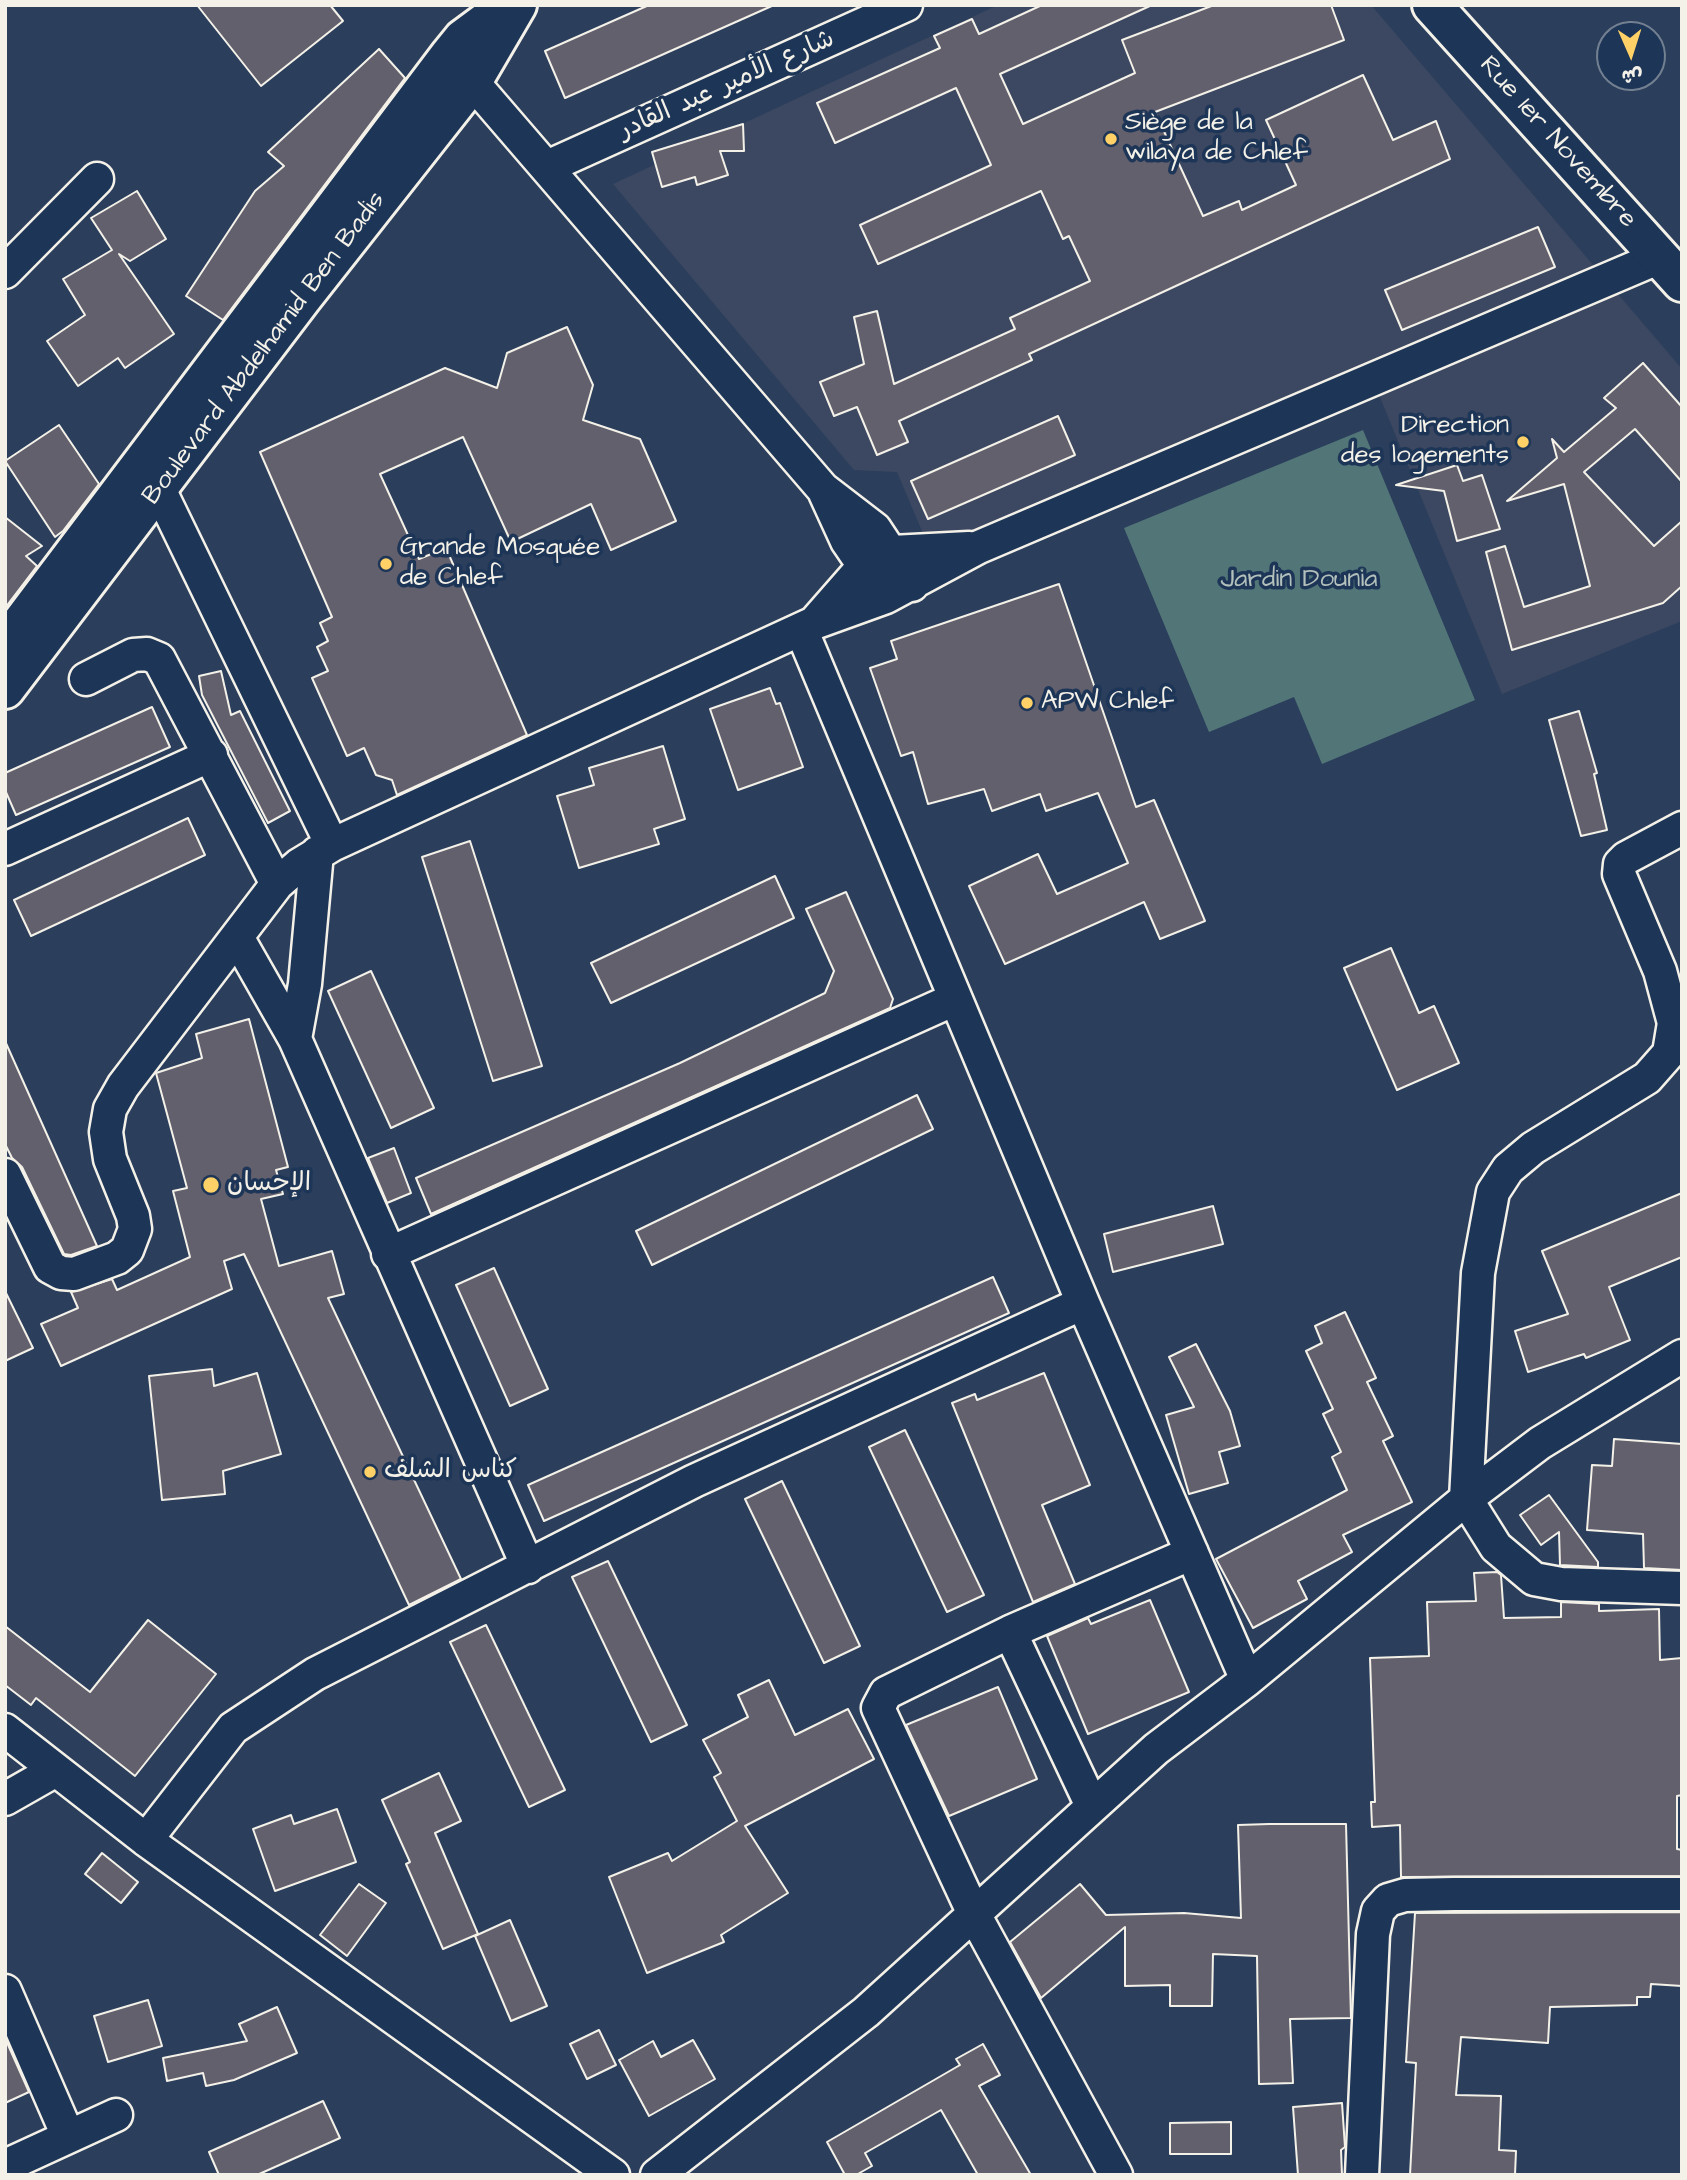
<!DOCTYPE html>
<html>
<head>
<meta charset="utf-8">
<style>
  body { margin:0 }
  #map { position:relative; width:1687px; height:2180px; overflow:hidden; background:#2b3e5c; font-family:"Architects Daughter","Playpen Sans Arabic",sans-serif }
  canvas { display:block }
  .frame { position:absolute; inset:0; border:7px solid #f4f1e8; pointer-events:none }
  .north { position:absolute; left:1596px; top:21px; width:70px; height:70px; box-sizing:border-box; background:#1d3557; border:2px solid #738091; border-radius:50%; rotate:177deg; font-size:19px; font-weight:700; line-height:28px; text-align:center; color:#f4f1e8 }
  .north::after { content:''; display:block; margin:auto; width:24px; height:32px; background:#ffd166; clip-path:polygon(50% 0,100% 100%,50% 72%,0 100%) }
</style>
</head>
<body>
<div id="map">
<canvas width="1687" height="2180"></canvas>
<div class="frame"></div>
<div class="north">ش</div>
</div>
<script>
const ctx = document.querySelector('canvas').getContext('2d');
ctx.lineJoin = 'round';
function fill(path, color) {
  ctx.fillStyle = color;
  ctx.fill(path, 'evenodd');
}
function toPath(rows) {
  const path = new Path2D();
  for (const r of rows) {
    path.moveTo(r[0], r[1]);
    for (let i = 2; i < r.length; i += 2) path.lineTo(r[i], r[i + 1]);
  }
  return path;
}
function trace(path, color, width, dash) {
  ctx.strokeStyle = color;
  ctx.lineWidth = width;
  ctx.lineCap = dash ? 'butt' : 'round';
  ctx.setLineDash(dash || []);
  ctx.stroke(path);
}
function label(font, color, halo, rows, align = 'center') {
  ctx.font = font + ' "Architects Daughter","Playpen Sans Arabic",sans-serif';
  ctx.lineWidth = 7;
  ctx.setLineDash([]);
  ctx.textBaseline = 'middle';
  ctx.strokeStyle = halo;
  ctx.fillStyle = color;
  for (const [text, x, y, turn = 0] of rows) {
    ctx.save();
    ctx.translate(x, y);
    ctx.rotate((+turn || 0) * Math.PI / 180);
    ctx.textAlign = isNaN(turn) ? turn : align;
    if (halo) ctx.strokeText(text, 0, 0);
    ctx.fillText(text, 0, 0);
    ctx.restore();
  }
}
const built = toPath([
  [998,5,1371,5,1682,369,1682,621,1502,694,1368,368,930,550,897,472,854,470,613,184]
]);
const green = toPath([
  [1363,430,1475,700,1322,764,1294,697,1209,732,1124,528]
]);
const building = toPath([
  [197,5,330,5,343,21,261,86,197,5],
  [649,5,774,5,565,98,545,51,649,5],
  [1042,5,1152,5,1000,74,1023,124,1135,73,1122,40,1214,5,1331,5,1344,40,1155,112,1203,216,1239,201,1242,210,1296,185,1266,120,1363,75,1393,140,1436,121,1450,159,1029,354,1032,360,899,421,908,442,877,455,857,407,834,416,820,382,864,364,854,317,877,311,894,384,1015,329,1010,318,1090,281,1069,236,1063,239,1041,191,878,264,860,225,991,165,956,88,835,143,817,103,940,48,934,36,972,19,979,34,1042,5],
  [379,49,405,78,223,320,186,296,255,191,284,166,268,152,379,49],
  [743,124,744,151,720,151,728,175,697,185,695,177,662,187,652,152,743,124],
  [137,191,166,239,130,261,119,254,174,334,125,368,118,358,78,386,47,341,85,315,63,279,112,250,91,218,137,191],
  [1538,227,1555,267,1402,330,1385,290,1538,227],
  [567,327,593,385,583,420,640,439,676,521,611,550,591,504,511,542,463,437,380,474,419,559,446,548,527,735,397,795,392,780,376,775,364,748,347,756,312,678,328,671,317,647,328,641,320,623,332,617,260,452,445,368,497,388,507,353,567,327],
  [1643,363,1682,407,1682,482,1635,429,1584,472,1654,546,1682,521,1682,586,1663,603,1512,650,1486,552,1505,546,1524,607,1590,586,1564,484,1507,501,1557,458,1552,439,1564,452,1616,408,1604,398,1643,363],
  [1058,416,1075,455,928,519,911,481,1058,416],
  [59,425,99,484,63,531,55,537,5,461,59,425],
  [1457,465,1463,481,1482,475,1500,529,1457,541,1444,491,1396,485,1457,465],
  [5,517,42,546,26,556,37,566,5,608,5,517],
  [1059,584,1136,807,1154,800,1205,921,1160,939,1144,902,1005,964,969,886,1038,854,1057,894,1128,863,1098,793,1046,811,1040,794,992,811,984,789,928,804,913,752,901,756,870,668,897,659,891,641,1059,584],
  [221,671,231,715,240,711,290,811,268,823,202,695,199,676,221,671],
  [770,688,776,704,780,703,803,767,738,790,710,709,770,688],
  [152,707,170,747,16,815,5,790,5,773,152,707],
  [1579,711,1597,773,1594,774,1607,830,1581,836,1549,720,1579,711],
  [663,746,685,819,654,829,659,844,579,868,557,796,594,785,589,768,663,746],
  [188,818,205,855,31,936,14,900,188,818],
  [470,841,542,1066,493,1081,422,857,470,841],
  [775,876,794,918,611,1003,591,963,775,876],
  [846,892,893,999,890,1008,431,1214,416,1178,680,1063,825,993,834,971,806,909,846,892],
  [1391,948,1419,1013,1434,1006,1459,1063,1397,1090,1344,968,1391,948],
  [371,971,434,1108,391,1128,328,991,371,971],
  [249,1019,288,1167,276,1170,283,1194,261,1199,279,1266,332,1251,344,1294,328,1298,461,1579,409,1605,244,1254,224,1261,232,1289,61,1366,41,1324,78,1308,71,1292,112,1279,117,1290,190,1257,173,1191,187,1188,156,1073,202,1058,196,1034,249,1019],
  [5,1041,97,1246,71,1255,64,1254,22,1167,12,1158,5,1144,5,1041],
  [917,1095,933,1129,652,1265,636,1231,917,1095],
  [394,1148,411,1193,387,1203,368,1158,394,1148],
  [1682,1193,1682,1257,1609,1287,1630,1340,1586,1358,1584,1354,1528,1372,1515,1331,1568,1314,1542,1251,1682,1193],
  [1213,1206,1223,1244,1113,1272,1104,1234,1213,1206],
  [494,1268,548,1389,510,1406,456,1285,494,1268],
  [993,1277,1009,1313,544,1521,528,1485,993,1277],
  [5,1291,33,1348,5,1361,5,1291],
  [1345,1312,1376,1378,1367,1382,1393,1436,1383,1441,1412,1502,1343,1535,1352,1552,1298,1581,1307,1599,1253,1628,1216,1559,1347,1490,1332,1457,1341,1452,1323,1414,1333,1409,1306,1351,1322,1343,1315,1326,1345,1312],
  [1196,1344,1230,1411,1240,1446,1219,1452,1228,1483,1189,1494,1166,1415,1194,1407,1169,1357,1196,1344],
  [212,1369,214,1386,257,1373,281,1454,223,1471,225,1494,162,1500,149,1376,212,1369],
  [1044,1373,1090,1485,1042,1505,1075,1584,1033,1602,952,1403,975,1394,977,1400,1044,1373],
  [905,1430,984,1595,947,1612,869,1447,905,1430],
  [1614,1439,1682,1444,1682,1570,1644,1568,1643,1534,1587,1530,1592,1465,1612,1466,1614,1439],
  [782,1481,860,1646,824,1663,745,1499,782,1481],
  [1549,1495,1598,1562,1598,1567,1560,1565,1559,1532,1541,1545,1520,1515,1549,1495],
  [608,1561,687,1725,651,1742,572,1577,608,1561],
  [1497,1572,1501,1575,1504,1618,1561,1617,1561,1602,1599,1604,1599,1611,1659,1609,1660,1660,1682,1658,1682,1795,1677,1796,1677,1849,1682,1850,1682,1876,1401,1877,1400,1825,1372,1827,1371,1802,1375,1802,1370,1658,1429,1656,1427,1602,1476,1601,1474,1573,1497,1572],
  [1150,1600,1189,1692,1088,1734,1047,1636,1088,1618,1091,1624,1150,1600],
  [148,1620,216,1674,135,1776,36,1698,31,1705,5,1685,5,1626,90,1692,148,1620],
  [486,1625,565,1790,529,1807,450,1642,486,1625],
  [769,1680,795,1735,848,1709,874,1759,745,1826,788,1893,721,1935,724,1942,647,1973,609,1877,668,1853,672,1861,737,1821,714,1777,721,1773,703,1740,748,1717,738,1695,769,1680],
  [998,1687,1037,1779,949,1816,906,1725,998,1687],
  [439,1773,461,1821,435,1833,478,1934,443,1949,406,1864,410,1862,382,1800,439,1773],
  [337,1809,356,1862,275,1891,253,1829,291,1815,294,1824,337,1809],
  [1269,1824,1346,1824,1351,2018,1290,2019,1293,2083,1259,2084,1257,1956,1213,1954,1212,2006,1170,2006,1170,1985,1125,1986,1125,1927,1041,1998,1010,1942,1080,1884,1106,1915,1184,1913,1241,1918,1238,1825,1269,1824],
  [102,1853,138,1882,121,1903,85,1874,102,1853],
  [359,1884,386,1903,347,1956,320,1935,359,1884],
  [1682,1912,1682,1986,1651,1984,1650,1997,1637,1997,1637,2005,1550,2007,1548,2043,1461,2037,1456,2095,1501,2096,1499,2150,1516,2151,1515,2175,1410,2175,1416,2063,1406,2062,1415,1913,1682,1912],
  [510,1920,547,2006,511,2021,475,1936,510,1920],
  [148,2000,162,2046,108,2062,94,2016,148,2000],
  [277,2007,297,2053,234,2080,206,2086,203,2073,167,2081,163,2058,247,2041,239,2024,277,2007],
  [599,2030,616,2065,587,2079,570,2044,599,2030],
  [5,2038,29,2092,5,2103,5,2038],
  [693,2040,715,2079,649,2116,619,2060,653,2041,661,2057,693,2040],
  [983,2044,1000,2075,979,2086,1031,2175,978,2175,941,2110,865,2153,872,2166,856,2175,845,2175,827,2142,960,2065,956,2059,983,2044],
  [323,2101,340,2138,257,2175,219,2175,209,2152,323,2101],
  [1342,2103,1345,2147,1341,2150,1342,2175,1298,2175,1293,2107,1342,2103],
  [1231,2122,1231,2154,1170,2154,1170,2123,1231,2122]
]);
const minor = toPath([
  [457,64,823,489,875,529,912,585],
  [547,167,906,5],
  [5,272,97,179],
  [159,489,332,845],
  [825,493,847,541,875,582],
  [815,622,864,566,892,552,969,548],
  [801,629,1083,1303,1247,1680],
  [86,679,133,655,147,654,159,659,277,884],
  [1682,828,1626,858,1620,864,1619,874,1660,971,1674,1023,1669,1053,1647,1078,1533,1148,1508,1169,1493,1192,1478,1273,1466,1499,1496,1547,1534,1579,1561,1584,1682,1588],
  [5,849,211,755],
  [237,937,295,1039,528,1567],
  [295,1039,305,984,317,853],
  [5,1175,50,1267,61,1273,74,1274,117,1258,127,1250,135,1229,133,1216,110,1159,106,1132,110,1109,123,1086,277,884,299,865,332,845,814,623,886,597,979,547,1660,257],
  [388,1254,955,999],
  [1010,1632,1092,1806],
  [5,1730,146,1840,613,2175],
  [5,1799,56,1770],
  [146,1840,233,1728,315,1674,694,1481,1083,1303],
  [5,1991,68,2136],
  [5,2166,116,2115],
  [657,2175,866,2012,1156,1749,1247,1680,1466,1499,1540,1443,1682,1356],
  [1116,2175,974,1914,878,1708,886,1693,1010,1632,1192,1553],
  [1362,2175,1373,1934,1378,1911,1388,1900,1405,1895,1454,1894,1682,1894]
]);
const tertiary = toPath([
  [1432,5,1682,282]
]);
const secondary = toPath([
  [5,645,450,55,463,39,509,5],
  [5,689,302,298,472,82,517,5]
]);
const markers = [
  [1111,139,7,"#ffd166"],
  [1523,442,7,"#ffd166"],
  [386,564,7,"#ffd166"],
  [1027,703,7,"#ffd166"],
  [211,1185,9,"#ffd166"],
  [370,1472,7,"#ffd166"]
];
const streetNames = [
  ["شارع الأمير عبد القادر",727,86,-24],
  ["Rue 1er Novembre",1557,143,48],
  ["Boulevard Abdelhamid Ben Badis",265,349,-53]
];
const poiNames = [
  ["Siège de la",1125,124],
  ["wilaya de Chlef",1125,154],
  ["Direction",1509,427,"right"],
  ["des logements",1509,457,"right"],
  ["Grande Mosquée",400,549],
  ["de Chlef",400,579],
  ["APW Chlef",1041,703],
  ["الإحسان",227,1185],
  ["كناس الشلف",384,1472]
];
const parkNames = [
  ["Jardin Dounia",1299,581]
];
fill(built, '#3c4861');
fill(green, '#527678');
fill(building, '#63606e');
trace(building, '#f4f1e8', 2);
trace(minor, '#f4f1e8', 37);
trace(tertiary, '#f4f1e8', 44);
trace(secondary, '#f4f1e8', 44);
trace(minor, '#1d3557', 32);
trace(tertiary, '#1d3557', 38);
trace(secondary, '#1d3557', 38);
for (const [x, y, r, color] of markers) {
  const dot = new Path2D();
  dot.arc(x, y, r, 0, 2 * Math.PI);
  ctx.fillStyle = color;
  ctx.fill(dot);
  trace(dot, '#1d3557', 2.5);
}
label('26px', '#f4f1e8', '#1d3557', streetNames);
label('26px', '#f4f1e8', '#1d3557', poiNames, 'left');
label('26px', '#b3c0bb', '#1d3557', parkNames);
</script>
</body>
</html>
